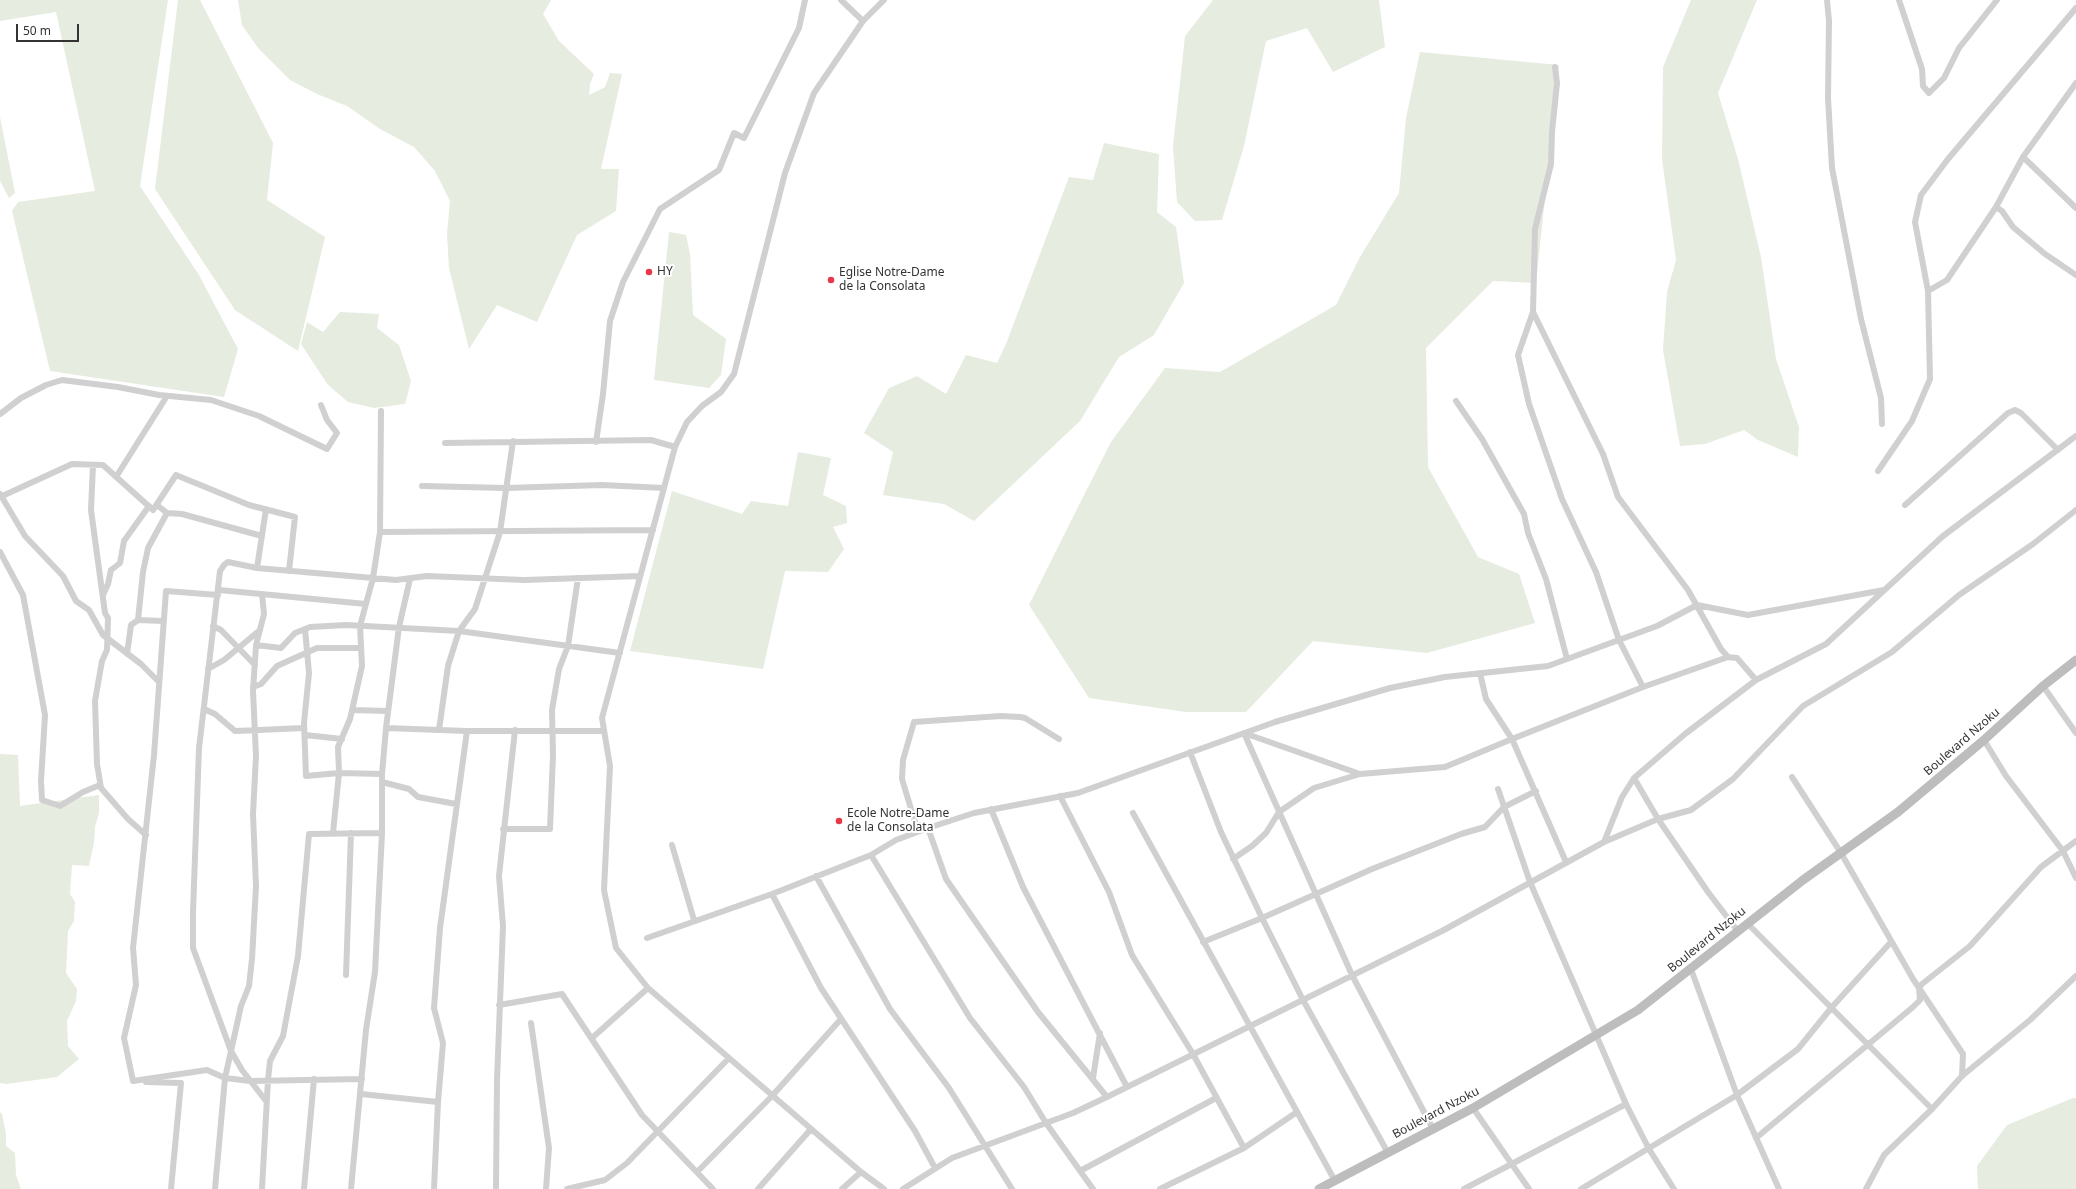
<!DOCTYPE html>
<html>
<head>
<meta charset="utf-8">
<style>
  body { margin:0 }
  #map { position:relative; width:2076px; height:1189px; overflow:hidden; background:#fff; font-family:"Noto Sans",sans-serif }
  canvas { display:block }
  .scale { position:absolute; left:16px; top:24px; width:63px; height:18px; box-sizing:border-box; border:2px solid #333; border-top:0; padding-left:5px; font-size:12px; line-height:14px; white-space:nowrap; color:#333; -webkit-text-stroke:3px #fff; paint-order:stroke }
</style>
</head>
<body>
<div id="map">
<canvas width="2076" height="1189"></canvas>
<div class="scale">50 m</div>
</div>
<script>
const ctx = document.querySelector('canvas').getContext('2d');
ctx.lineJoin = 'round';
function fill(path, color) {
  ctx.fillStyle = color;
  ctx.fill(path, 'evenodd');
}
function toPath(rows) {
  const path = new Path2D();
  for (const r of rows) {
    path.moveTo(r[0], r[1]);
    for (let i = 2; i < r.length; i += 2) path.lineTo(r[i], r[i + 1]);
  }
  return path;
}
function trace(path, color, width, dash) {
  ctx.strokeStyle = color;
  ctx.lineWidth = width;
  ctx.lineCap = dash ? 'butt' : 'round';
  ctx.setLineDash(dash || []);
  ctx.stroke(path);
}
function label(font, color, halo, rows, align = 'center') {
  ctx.font = font + ' "Noto Sans",sans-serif';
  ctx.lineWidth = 4;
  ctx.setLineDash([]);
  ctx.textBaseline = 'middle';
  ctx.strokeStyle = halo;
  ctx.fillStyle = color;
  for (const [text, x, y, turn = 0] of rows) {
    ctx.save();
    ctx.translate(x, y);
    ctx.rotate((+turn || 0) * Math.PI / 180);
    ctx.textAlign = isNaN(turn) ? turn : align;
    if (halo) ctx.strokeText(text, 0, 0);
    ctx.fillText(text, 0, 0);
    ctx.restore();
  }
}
const green = toPath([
  [0,0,168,0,140,186,199,275,238,349,224,397,50,371,12,211,18,202,95,191,56,12,0,21],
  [178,0,200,0,273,143,267,200,325,237,298,351,235,310,155,189],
  [238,0,551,0,543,14,559,41,594,74,590,84,589,95,605,87,610,73,622,74,601,169,619,169,616,211,577,235,537,322,497,305,469,349,449,268,447,234,450,201,435,171,414,147,380,129,347,106,317,94,290,80,258,48,242,25],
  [1213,0,1379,0,1385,47,1333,72,1307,28,1266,41,1244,146,1222,220,1195,221,1177,202,1173,146,1185,36],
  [1691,0,1757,0,1718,93,1738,159,1761,257,1776,359,1799,427,1798,457,1758,440,1744,430,1705,444,1680,446,1663,350,1667,292,1676,260,1662,159,1663,67],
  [1420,52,1559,65,1536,283,1493,281,1426,348,1428,467,1478,557,1519,574,1535,623,1427,653,1313,641,1246,712,1186,712,1089,698,1029,605,1080,503,1111,442,1165,368,1220,372,1336,305,1360,257,1399,193,1406,118],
  [0,117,15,193,9,198,0,181],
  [1104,143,1159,154,1157,212,1176,227,1184,283,1154,335,1119,357,1080,421,974,521,944,504,883,495,893,452,864,433,889,388,917,376,946,394,966,355,997,363,1006,344,1069,177,1093,180],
  [669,232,686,235,690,254,693,315,726,339,721,375,709,388,654,380],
  [340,312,379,314,377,328,399,345,411,381,405,404,374,408,348,402,328,385,301,344,307,322,323,332],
  [798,452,831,458,823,495,846,506,847,523,833,527,844,549,828,572,785,571,763,669,630,651,672,491,742,514,751,501,788,506],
  [0,754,18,755,20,806,99,795,99,813,95,827,94,843,89,866,72,865,70,894,75,902,74,921,68,931,66,973,77,989,76,1001,67,1021,68,1046,79,1059,57,1077,7,1084,0,1083],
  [2073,1098,2076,1098,2076,1189,1978,1189,1977,1166,2007,1125],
  [0,1112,2,1114,6,1134,6,1146,15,1153,16,1175,21,1189,0,1189]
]);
const street = toPath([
  [841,0,863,21],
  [884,0,863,21,814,93,785,173,734,374,721,392,702,406,687,422,675,447,602,718,610,766,604,890,616,948,648,988,861,1172,884,1189],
  [1827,0,1829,21,1828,98,1832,168,1861,319,1881,398,1882,424],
  [1899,0,1922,69,1923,86,1929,93,1944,78,1959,48,1997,0],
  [1555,67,1557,83,1552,132,1551,164,1535,229,1533,312,1518,355,1529,404,1562,499,1596,572,1619,640,1643,687],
  [2023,157,2076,208],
  [1996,207,2002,211,2013,227,2045,254,2076,275],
  [1928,291,1947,280,1996,207,2023,157,2076,83],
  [1533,312,1603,454,1618,497,1688,590,1721,649,1728,657],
  [1456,401,1482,439,1524,514,1528,533,1546,579,1567,659],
  [0,414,21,398,46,385,62,380,118,387,159,395,211,400,259,416,327,449,337,433,327,420,321,405],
  [596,442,603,394,610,321,623,282,660,209,719,170,734,133,744,138,799,28,805,0],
  [445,443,651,440,675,447],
  [93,465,91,510,105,613,108,618,107,650,102,661,95,701,97,764,101,788,128,819,146,835],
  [1878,471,1912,421,1930,379,1928,291,1915,222,1921,195,1948,159,2076,8],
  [116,477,167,396],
  [422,486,506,488,602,485,664,488],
  [0,494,25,536,63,576,76,601,89,610,103,635,141,664,158,681],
  [0,497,72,464,103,465,153,510,176,475,249,505,295,517,289,571],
  [157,505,167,513,182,514,262,536],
  [1905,505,2008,413,2015,410,2021,413,2058,450],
  [380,532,653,530],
  [0,552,23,595,45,715,41,781,42,800,60,806,83,792,100,785],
  [257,568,266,509],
  [219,590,366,604],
  [262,594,264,614,256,645,253,691,256,756,253,814,256,886,252,959,249,986,241,1006,231,1051,242,1070,266,1101],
  [103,595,108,584,111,570,120,563,124,541,149,506],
  [138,620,163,621],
  [213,626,221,630,255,665],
  [305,629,309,673,304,723,306,776,339,773,382,774],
  [256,645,281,648,295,633,310,627,346,625,459,631,620,653],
  [127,654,131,625,138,620,143,572,148,548,167,513],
  [208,669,224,660,260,630],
  [1480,673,1486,699,1512,739,1566,862],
  [2043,686,2076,733],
  [253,687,261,684,277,666,317,648,361,648],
  [204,709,215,714,235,731,304,728],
  [352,710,388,711],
  [386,728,467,731,604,731],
  [439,730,448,666,459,631,475,609,500,532,513,441],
  [1244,733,1352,975,1433,1129],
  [1244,733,1360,774],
  [305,735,342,739],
  [1984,740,2006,776,2063,851,2076,878],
  [1190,752,1221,832,1262,918,1303,1000,1388,1153],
  [1792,777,1841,853,1913,979,1963,1054,1962,1076],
  [1634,778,1658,819,1708,892,1737,930],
  [382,782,409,789,418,797,456,804],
  [1498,789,1530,882,1626,1104,1649,1149,1674,1189],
  [1060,796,1109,892,1132,955,1193,1054,1244,1148],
  [991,809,1023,887,1127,1087],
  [1133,813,1335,1181],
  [928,828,974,813,1078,793,1275,722,1390,688,1445,677,1548,666,1657,626,1697,605,1748,615,1884,590],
  [503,829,550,829,553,755,552,710,559,669,568,646,578,578],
  [920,831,915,822,902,779,903,760,914,722,1001,716,1020,717,1025,718,1059,739],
  [333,833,339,773,338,747,350,719,362,666,360,626,373,578,380,532,381,411],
  [1604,842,1658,819,1691,810,1733,779,1803,706,1892,652,1959,595,2033,544,2076,510],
  [672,845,694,920],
  [871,855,970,1018,1024,1087,1046,1123,1093,1189],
  [1233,859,1252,846,1266,833,1279,812,1314,788,1360,774,1445,767,1512,739,1643,687,1728,657,1737,658,1756,680],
  [816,876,890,1009,949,1088,1012,1189],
  [772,894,821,988,915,1131,935,1168],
  [1747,923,1932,1109],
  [647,938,772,894,871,855,896,840,928,828,946,879,1038,1012,1107,1097],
  [1203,942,1262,918,1372,869,1461,834,1485,827,1504,807,1536,791],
  [1691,969,1737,1095,1779,1189],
  [346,975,351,833],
  [499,1005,562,994,642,1115,713,1189],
  [531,1023,549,1148,546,1189],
  [592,1038,648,988],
  [1093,1078,1100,1033],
  [133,1081,124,1038,136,985,133,948,154,755,166,591,218,595],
  [133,1081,207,1070,225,1078,250,1081,362,1079],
  [146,1082,181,1083,171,1189],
  [361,1094,438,1102],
  [1473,1108,1529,1189],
  [1756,1138,1913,1007,1920,1000,1919,988,1922,984,1970,946,2041,867,2076,841],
  [1080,1171,1216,1098],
  [697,1172,772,1096,841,1019],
  [215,1189,225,1078,231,1051,193,948,193,912,199,748,220,571,224,565,228,562,257,568,396,580,427,576,524,580,640,576],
  [262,1189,268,1080,270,1061,283,1036,298,956,309,834,382,833],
  [304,1189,314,1079],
  [351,1189,366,1030,375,972,382,833,382,774,386,728,399,627,410,579],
  [434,1189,438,1102,443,1043,434,1008,440,928,467,731],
  [496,1189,497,1080,503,926,499,876,515,730],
  [567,1189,605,1180,627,1163,729,1058],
  [758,1189,811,1129],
  [842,1189,861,1172],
  [903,1189,952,1158,1073,1113,1107,1097,1442,931,1604,842,1622,797,1634,778,1685,734,1756,680,1826,644,1943,536,2076,436],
  [1160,1189,1244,1148,1297,1112],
  [1464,1189,1626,1104],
  [1581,1189,1737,1095,1798,1049,1832,1007,1891,942],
  [1866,1189,1884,1155,1932,1109,1962,1076,2030,1020,2076,976]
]);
const secondary = toPath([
  [1319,1189,1473,1108,1638,1010,1803,880,1898,812,1984,740,2043,686,2076,660]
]);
const markers = [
  [649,272,4,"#e63946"],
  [831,280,4,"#e63946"],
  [839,821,4,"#e63946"]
];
const poiNames = [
  ["HY",657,272],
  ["Eglise Notre-Dame",839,273],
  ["de la Consolata",839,287],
  ["Ecole Notre-Dame",847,814],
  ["de la Consolata",847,828]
];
const streetNames = [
  ["Boulevard Nzoku",1962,742,-41],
  ["Boulevard Nzoku",1707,940,-39],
  ["Boulevard Nzoku",1436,1113,-28]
];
fill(green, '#e6ecdf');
trace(street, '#d0d0d0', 6);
trace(secondary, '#bdbdbd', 9);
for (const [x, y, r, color] of markers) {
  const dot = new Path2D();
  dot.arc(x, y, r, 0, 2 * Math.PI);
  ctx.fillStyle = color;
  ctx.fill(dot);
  trace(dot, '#fff', 1.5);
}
label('12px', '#333', '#fff', poiNames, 'left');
label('12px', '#333', '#fff', streetNames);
</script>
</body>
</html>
